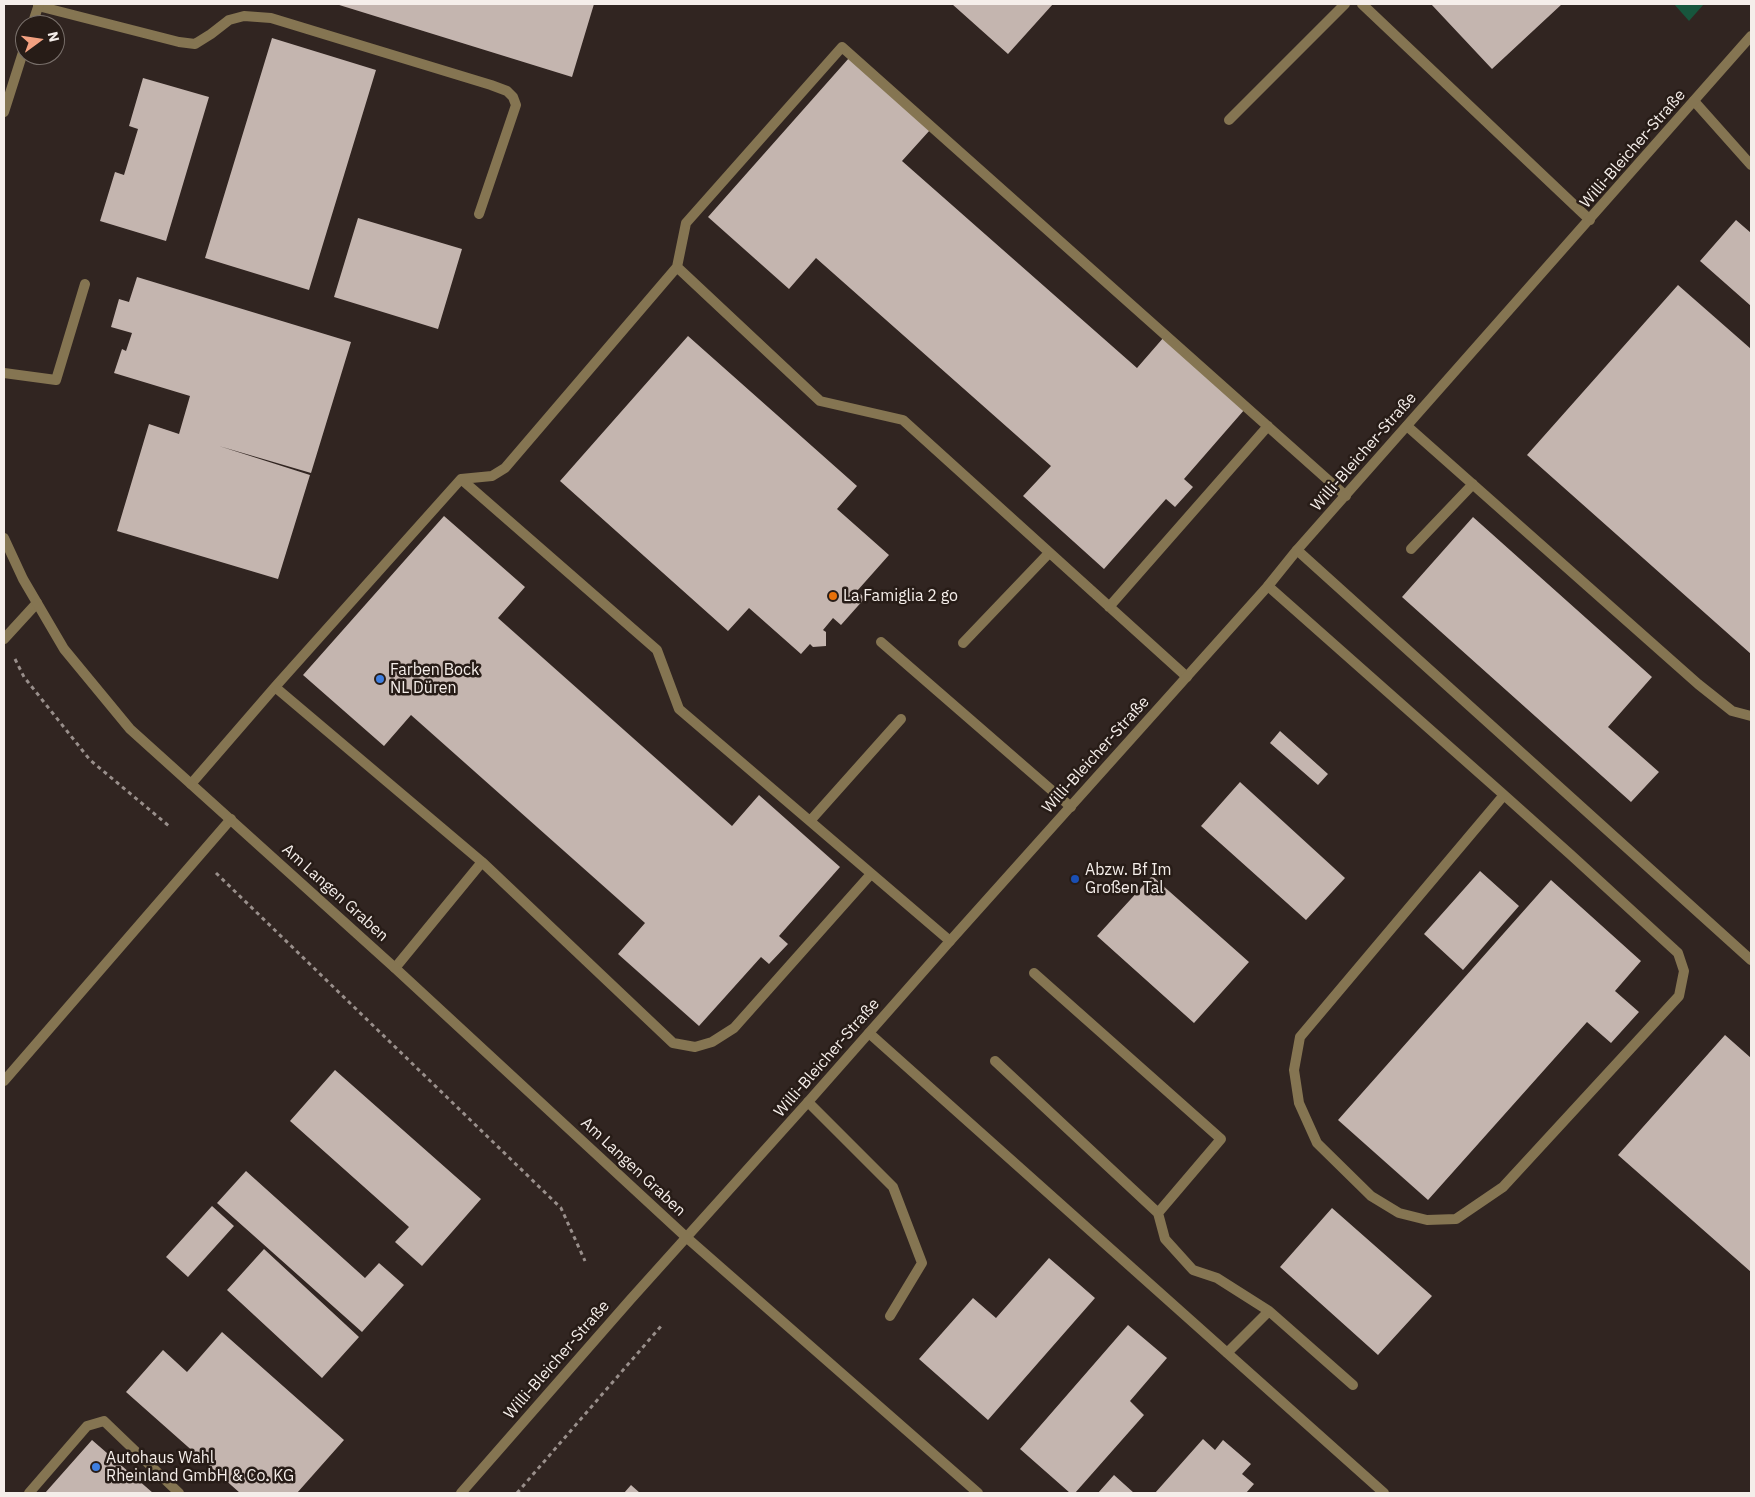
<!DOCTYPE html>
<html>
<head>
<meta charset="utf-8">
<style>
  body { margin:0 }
  #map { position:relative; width:1755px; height:1497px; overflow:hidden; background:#312521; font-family:"IBM Plex Sans",sans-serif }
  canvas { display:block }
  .frame { position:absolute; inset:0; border:5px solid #f5eeea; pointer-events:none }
  .north { position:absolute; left:15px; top:15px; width:50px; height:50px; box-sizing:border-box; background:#271c17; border:1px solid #79706b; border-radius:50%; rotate:76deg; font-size:14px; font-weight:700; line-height:20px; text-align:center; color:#f5eeea }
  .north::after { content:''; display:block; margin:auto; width:18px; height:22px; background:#f2a080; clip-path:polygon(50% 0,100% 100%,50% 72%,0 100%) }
</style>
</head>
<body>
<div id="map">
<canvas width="1755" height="1497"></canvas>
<div class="frame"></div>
<div class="north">N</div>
</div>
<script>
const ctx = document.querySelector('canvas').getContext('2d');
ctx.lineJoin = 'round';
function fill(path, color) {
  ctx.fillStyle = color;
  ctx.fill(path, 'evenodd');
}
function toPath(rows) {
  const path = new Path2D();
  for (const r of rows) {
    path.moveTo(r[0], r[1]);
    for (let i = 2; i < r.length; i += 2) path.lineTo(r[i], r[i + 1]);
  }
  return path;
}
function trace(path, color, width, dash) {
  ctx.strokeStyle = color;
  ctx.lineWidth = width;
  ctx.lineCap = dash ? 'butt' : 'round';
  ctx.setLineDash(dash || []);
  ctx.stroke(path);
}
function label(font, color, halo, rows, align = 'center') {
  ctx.font = font + ' "IBM Plex Sans",sans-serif';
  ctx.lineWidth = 5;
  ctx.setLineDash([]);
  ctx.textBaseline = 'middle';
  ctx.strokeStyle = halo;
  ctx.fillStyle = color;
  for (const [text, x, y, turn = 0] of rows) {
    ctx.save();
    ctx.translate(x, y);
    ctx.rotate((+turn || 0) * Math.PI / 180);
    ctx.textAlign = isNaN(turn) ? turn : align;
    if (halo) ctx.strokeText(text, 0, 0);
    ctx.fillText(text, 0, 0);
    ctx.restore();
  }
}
const green = toPath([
  [1674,4,1704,4,1689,21]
]);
const building = toPath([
  [336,4,594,4,572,77],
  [952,4,1053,4,1008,54],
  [1431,4,1562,4,1492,69],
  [272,38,376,70,309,290,205,258],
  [849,58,930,130,902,161,1137,368,1164,337,1245,409,1184,479,1193,487,1175,507,1166,499,1104,569,1023,496,1051,466,816,258,789,289,708,217],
  [143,78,209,97,166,241,100,221,115,172,124,175,138,129,129,126],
  [358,218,462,249,438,329,334,297],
  [1736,220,1751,233,1751,306,1700,261],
  [137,277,351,342,311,473,219,446,310,475,278,579,117,531,149,424,179,434,190,396,114,373,122,349,126,351,132,333,111,327,119,299,129,302],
  [1678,285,1751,349,1751,654,1527,455],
  [688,336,857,486,837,509,889,555,857,591,865,598,841,625,833,618,823,630,826,632,826,646,813,647,810,644,801,654,749,608,728,631,560,481],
  [444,516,525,587,498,618,732,826,759,795,840,867,779,936,788,944,769,964,761,957,699,1026,618,954,645,923,411,715,384,746,303,675],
  [1473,517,1652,677,1608,727,1659,772,1631,802,1402,597],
  [1280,731,1328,774,1318,785,1270,743],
  [1240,782,1345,878,1306,920,1201,826],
  [1480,871,1519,906,1463,970,1424,934],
  [1152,876,1249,962,1194,1023,1097,936],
  [1551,880,1641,961,1615,991,1639,1012,1611,1043,1587,1022,1428,1200,1338,1120],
  [1725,1035,1751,1058,1751,1272,1618,1155],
  [335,1070,481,1199,422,1266,395,1242,409,1227,290,1121],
  [246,1171,365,1278,379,1263,404,1285,362,1332,217,1203],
  [212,1206,234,1226,188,1277,166,1257],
  [1332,1208,1432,1296,1378,1355,1280,1267],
  [264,1249,359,1337,322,1378,227,1290],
  [1049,1258,1095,1298,988,1420,919,1359,973,1298,996,1318],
  [1128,1325,1167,1358,1130,1401,1144,1415,1075,1493,1070,1493,1020,1449],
  [222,1332,344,1440,297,1493,240,1493,126,1392,163,1350,187,1372],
  [1203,1439,1215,1450,1223,1440,1251,1464,1242,1474,1254,1484,1246,1493,1155,1493],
  [92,1440,153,1493,45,1493],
  [1114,1475,1134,1493,1098,1493],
  [631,1485,640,1493,624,1493]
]);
const path = toPath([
  [15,659,24,677,90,760,169,826],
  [216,873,561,1208,585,1261],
  [517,1493,662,1325]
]);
const service = toPath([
  [1362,4,1590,220],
  [38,6,179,42,195,44,211,34,229,20,244,16,271,18,491,85,507,91,513,97,516,105,479,214],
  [1694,101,1751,165],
  [1229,120,1345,4],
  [677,267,820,401,903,420,1187,677],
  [4,373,56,380,85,284],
  [1407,426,1698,684,1732,711,1751,716],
  [461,479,657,650,679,709,950,941],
  [1411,549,1473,484],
  [1297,550,1751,960],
  [1268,586,1504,795,1571,855,1678,953,1684,971,1679,996,1503,1187,1456,1219,1427,1220,1399,1213,1371,1196,1317,1143,1299,1103,1294,1070,1300,1037,1504,795],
  [1109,607,1268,426],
  [4,639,37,603],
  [881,642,1071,807],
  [963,643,1049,553],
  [275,687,482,862,673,1043,695,1047,712,1042,734,1028,871,874],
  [191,784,275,687,461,479,492,476,505,468,677,267,686,223,842,47,1346,496],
  [810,821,901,719],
  [395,968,482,862],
  [1034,973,1221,1139,1158,1213,1165,1239,1193,1270,1217,1278,1269,1311],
  [869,1033,1384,1493],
  [995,1061,1158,1213],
  [4,1081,231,819],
  [808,1102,893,1187,922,1263,890,1316],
  [686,1237,978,1493],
  [1227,1353,1269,1311,1353,1385],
  [29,1493,87,1426,104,1421,179,1493]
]);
const minor = toPath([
  [32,25,39,4],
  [4,112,25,46],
  [4,538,23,579,64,649,130,729,395,968,686,1237],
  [461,1493,630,1300,808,1102,950,941,1268,586,1297,550,1751,36]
]);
const markers = [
  [833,596,5,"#e8710a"],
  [380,679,5,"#3f7fe0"],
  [1075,879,5,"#1a4fb4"],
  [96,1467,5,"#3f7fe0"]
];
const streetNames = [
  ["Willi-Bleicher-Straße",1633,149,-49],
  ["Willi-Bleicher-Straße",1364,452,-49],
  ["Willi-Bleicher-Straße",1096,755,-48],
  ["Am Langen Graben",335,893,42],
  ["Willi-Bleicher-Straße",827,1058,-49],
  ["Am Langen Graben",633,1167,43],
  ["Willi-Bleicher-Straße",557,1360,-49]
];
const poiNames = [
  ["La Famiglia 2 go",843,596],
  ["Farben Bock",390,670],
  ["NL Düren",390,688],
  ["Abzw. Bf Im",1085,870],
  ["Großen Tal",1085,888],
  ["Autohaus Wahl",106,1458],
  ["Rheinland GmbH & Co. KG",106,1476]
];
fill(green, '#17563d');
fill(building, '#c4b5af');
trace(path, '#998f8b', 3, [4, 4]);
trace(service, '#857552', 10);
trace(minor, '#857552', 10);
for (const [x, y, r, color] of markers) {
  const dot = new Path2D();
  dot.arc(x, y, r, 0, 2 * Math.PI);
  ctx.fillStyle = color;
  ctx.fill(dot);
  trace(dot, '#271c17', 2);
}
label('16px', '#f5eeea', '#271c17', streetNames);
label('16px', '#f5eeea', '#271c17', poiNames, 'left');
</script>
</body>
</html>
